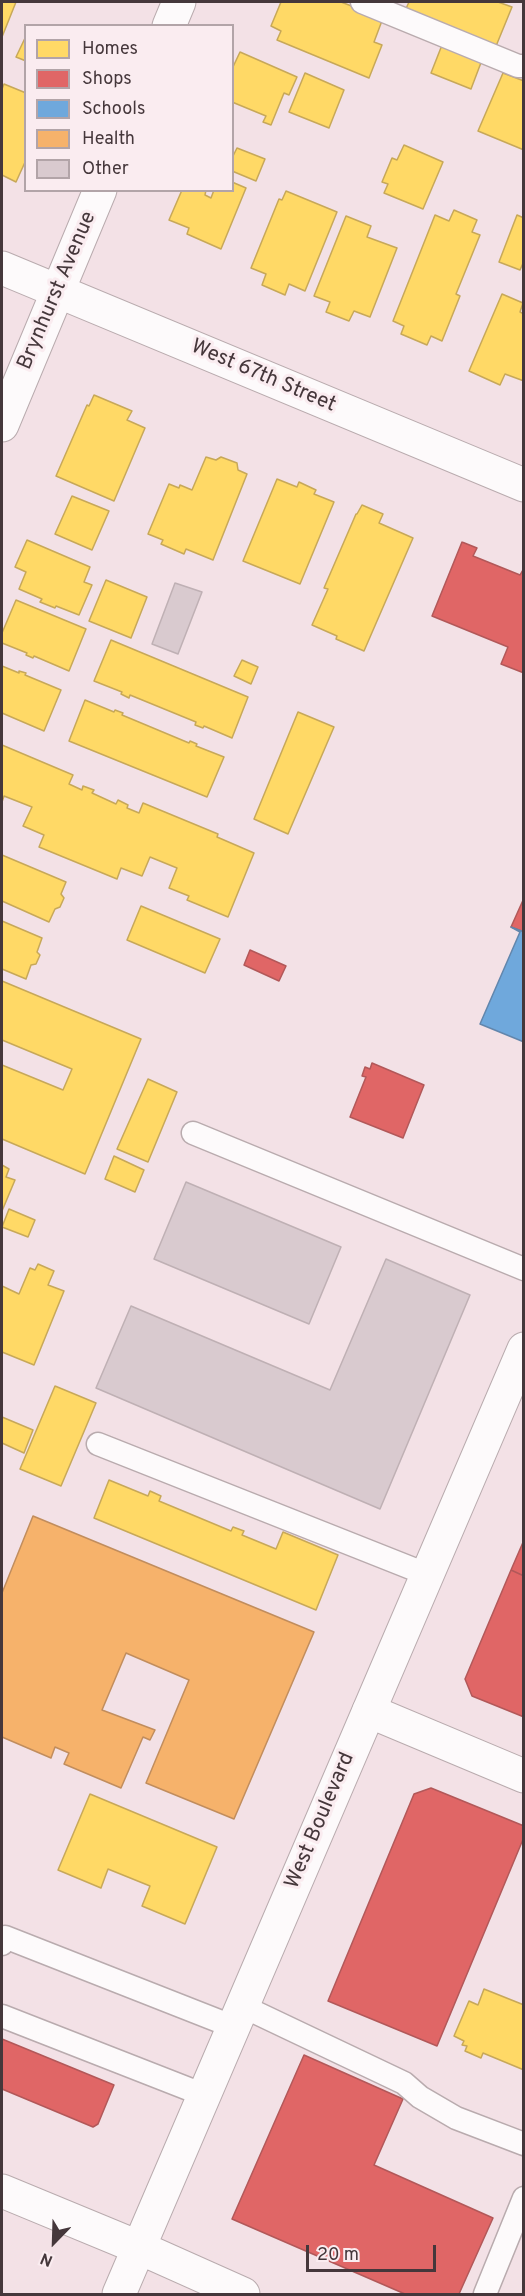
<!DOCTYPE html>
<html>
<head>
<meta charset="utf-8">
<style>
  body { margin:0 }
  #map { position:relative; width:525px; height:2296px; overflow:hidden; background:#f3e1e6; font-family:Overpass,sans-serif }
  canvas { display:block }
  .frame { position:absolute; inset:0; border:3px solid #45373b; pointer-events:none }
  .legend { position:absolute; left:24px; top:24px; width:210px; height:168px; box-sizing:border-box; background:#faecf0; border:2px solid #b2a4a8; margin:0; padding:8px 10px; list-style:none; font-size:18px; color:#45373b }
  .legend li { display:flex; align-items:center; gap:12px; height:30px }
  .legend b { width:30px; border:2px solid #b2a4a8 }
  .north { position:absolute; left:24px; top:2212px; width:60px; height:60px; -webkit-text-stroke:4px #faecf0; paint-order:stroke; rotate:203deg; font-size:16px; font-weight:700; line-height:24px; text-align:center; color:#45373b }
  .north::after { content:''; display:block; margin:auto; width:21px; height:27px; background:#45373b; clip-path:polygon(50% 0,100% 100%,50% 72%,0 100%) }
  .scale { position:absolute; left:306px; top:2245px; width:130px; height:27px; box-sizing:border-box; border:3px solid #45373b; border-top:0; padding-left:8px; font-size:18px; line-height:21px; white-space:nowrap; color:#45373b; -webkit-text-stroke:4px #faecf0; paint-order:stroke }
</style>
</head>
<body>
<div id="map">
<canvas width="525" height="2296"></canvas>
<div class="frame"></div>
<ul class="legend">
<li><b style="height:16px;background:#ffd966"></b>Homes</li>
<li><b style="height:16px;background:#e06666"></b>Shops</li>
<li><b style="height:16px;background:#6fa8dc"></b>Schools</li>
<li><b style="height:16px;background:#f6b26b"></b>Health</li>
<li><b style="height:16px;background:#d9cacf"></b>Other</li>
</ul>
<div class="north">N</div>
<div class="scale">20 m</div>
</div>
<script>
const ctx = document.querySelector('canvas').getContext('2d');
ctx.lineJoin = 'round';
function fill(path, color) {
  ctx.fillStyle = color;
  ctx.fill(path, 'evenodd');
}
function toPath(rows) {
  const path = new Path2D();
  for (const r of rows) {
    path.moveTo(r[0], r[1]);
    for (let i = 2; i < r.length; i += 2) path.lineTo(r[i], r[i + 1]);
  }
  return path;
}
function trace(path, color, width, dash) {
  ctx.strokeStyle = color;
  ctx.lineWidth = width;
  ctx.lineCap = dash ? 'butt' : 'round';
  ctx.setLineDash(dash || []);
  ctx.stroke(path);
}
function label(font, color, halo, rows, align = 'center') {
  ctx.font = font + ' Overpass,sans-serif';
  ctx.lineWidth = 6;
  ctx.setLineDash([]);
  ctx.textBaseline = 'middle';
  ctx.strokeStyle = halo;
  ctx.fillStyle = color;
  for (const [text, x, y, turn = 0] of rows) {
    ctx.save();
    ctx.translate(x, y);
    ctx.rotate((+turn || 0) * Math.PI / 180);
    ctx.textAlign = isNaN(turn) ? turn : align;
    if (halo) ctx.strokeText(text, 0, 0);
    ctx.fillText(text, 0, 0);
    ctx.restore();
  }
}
const homes = toPath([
  [2,2,16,2,2,37,2,2],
  [281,2,341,2,383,18,374,42,382,45,369,78,277,40,281,31,271,26,281,2],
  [409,2,498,2,512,7,494,51,404,13,409,2],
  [26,36,26,61,16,57,26,36],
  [442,45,482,60,471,89,431,73,442,45],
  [240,52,297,77,289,95,284,93,271,125,263,122,266,116,232,102,232,69,240,52],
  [305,73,344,90,329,128,289,112,305,73],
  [503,73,524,81,524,150,478,131,503,73],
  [4,84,26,93,26,160,16,182,2,175,2,89,4,84],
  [404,145,443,162,423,209,384,193,388,184,382,182,392,158,397,160,404,145],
  [237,148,265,159,256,181,232,171,232,158,237,148],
  [232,182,246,188,221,249,187,234,189,228,169,220,182,190,206,190,205,195,211,198,214,190,232,190,232,182],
  [286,191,337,212,305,291,289,284,285,295,262,285,266,274,251,268,279,199,282,200,286,191],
  [454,210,477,220,472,232,480,235,456,294,460,296,442,341,431,336,427,345,401,334,404,326,393,321,435,215,449,221,454,210],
  [517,215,524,218,524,261,520,270,499,262,517,215],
  [346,216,371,226,367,237,397,248,370,317,354,311,349,321,326,312,330,302,314,296,346,216],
  [502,294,523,303,520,312,524,314,524,381,505,374,500,385,469,371,502,294],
  [94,395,132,411,127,420,145,428,114,501,56,476,87,405,89,406,94,395],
  [206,457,216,460,221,457,237,463,238,470,247,474,213,560,186,549,184,554,161,544,163,540,148,534,169,484,179,488,180,485,192,490,206,457],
  [277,479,297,487,299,482,316,490,314,494,334,502,300,584,243,561,277,479],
  [72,496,109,511,92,550,55,534,72,496],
  [362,505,383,514,379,523,413,538,364,651,336,639,337,636,312,625,328,589,324,588,356,514,357,514,362,505],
  [27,540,90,567,84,582,92,585,79,615,56,606,55,608,40,602,42,599,19,589,26,572,15,567,27,540],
  [106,580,147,597,131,638,89,621,106,580],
  [16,600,86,629,69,671,34,656,33,658,26,655,27,653,2,643,2,633,16,600],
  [111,640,248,697,232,738,204,726,203,728,195,725,196,722,130,695,129,698,121,694,122,692,94,681,111,640],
  [242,660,258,667,251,684,234,676,242,660],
  [2,666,19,673,19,671,26,673,25,675,61,690,44,731,2,713,2,666],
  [85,700,114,712,115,710,123,713,122,715,189,743,190,741,197,744,196,746,224,757,207,797,69,741,85,700],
  [298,712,334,727,288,834,254,819,298,712],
  [2,745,73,775,69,784,82,790,83,786,94,790,92,793,116,804,118,800,128,805,127,808,139,813,143,803,218,834,217,837,254,853,228,917,187,900,189,896,169,888,177,868,150,857,142,876,121,868,117,879,39,847,44,835,23,826,32,807,4,796,2,802,2,745],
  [2,855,66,882,61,894,64,898,60,907,55,909,49,922,2,901,2,855],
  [141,906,220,939,205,973,127,940,141,906],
  [2,921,42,938,37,952,40,955,36,964,31,965,26,979,2,969,2,921],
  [2,981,141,1039,85,1174,2,1139,2,1065,63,1090,72,1069,2,1040,2,981],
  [148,1079,177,1092,148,1162,117,1149,148,1079],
  [114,1156,144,1170,135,1192,105,1179,114,1156],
  [2,1165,9,1169,6,1177,15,1180,2,1211,2,1165],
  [9,1209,35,1220,28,1237,2,1227,9,1209],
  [38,1264,54,1271,48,1285,64,1291,34,1365,2,1352,2,1286,19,1294,30,1268,35,1270,38,1264],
  [55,1386,96,1403,61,1486,20,1469,55,1386],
  [2,1417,33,1430,24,1453,2,1443,2,1417],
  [109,1480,148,1496,150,1491,161,1496,159,1501,231,1531,233,1527,244,1531,242,1535,276,1549,283,1532,338,1555,316,1610,94,1518,109,1480],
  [90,1794,217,1847,185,1924,142,1906,150,1886,108,1869,101,1888,58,1870,90,1794],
  [484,1989,524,2005,524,2070,483,2053,481,2058,465,2051,467,2046,462,2045,464,2041,454,2036,469,2001,478,2005,484,1989]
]);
const shops = toPath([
  [462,542,477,548,473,556,520,575,524,568,524,673,501,664,508,647,432,616,462,542],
  [524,898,524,932,511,927,524,898],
  [250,950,286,966,279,981,244,965,250,950],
  [372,1063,424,1085,403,1138,350,1117,366,1077,362,1076,365,1067,370,1069,372,1063],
  [524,1540,524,1576,511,1570,524,1540],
  [511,1570,524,1576,524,1717,472,1696,465,1679,511,1570],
  [431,1788,524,1826,524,1837,437,2046,328,2001,414,1794,431,1788],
  [2,2039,114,2085,98,2124,93,2127,2,2089,2,2039],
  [304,2055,403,2099,374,2165,493,2218,459,2294,405,2294,232,2219,304,2055]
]);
const schools = toPath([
  [511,927,524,932,524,1042,480,1024,520,932,511,927]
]);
const health = toPath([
  [33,1516,314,1632,234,1819,146,1783,189,1680,126,1653,102,1710,155,1730,150,1740,143,1737,121,1788,64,1764,69,1753,55,1747,51,1758,2,1737,2,1593,33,1516]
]);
const building = toPath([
  [175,583,202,592,178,654,152,644,175,583],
  [186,1182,341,1247,309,1324,154,1259,186,1182],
  [386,1259,470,1295,380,1509,96,1388,131,1306,330,1390,386,1259]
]);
const lane = toPath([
  [362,2,518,66,524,66],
  [193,1133,524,1269],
  [98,1444,426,1574],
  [2,1944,5,1937,234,2027],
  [242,2006,404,2083,420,2097,456,2118,524,2144],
  [2,2016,204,2095],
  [485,2294,524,2198]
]);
const street = toPath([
  [169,26,179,2],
  [2,425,100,190],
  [369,1711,524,1776]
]);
const secondary = toPath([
  [2,268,524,485],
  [2,2191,140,2248,243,2294],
  [119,2294,524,1349]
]);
const streetNames = [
  ["Brynhurst Avenue",58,291,-67],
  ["West 67th Street",263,377,23],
  ["West Boulevard",321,1821,-67]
];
fill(homes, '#ffd966');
trace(homes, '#c7a859', 1.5);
fill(shops, '#e06666');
trace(shops, '#b25859', 1.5);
fill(schools, '#6fa8dc');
trace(schools, '#6286ac', 1.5);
fill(health, '#f6b26b');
trace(health, '#c18d5d', 1.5);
fill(building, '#d9cacf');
trace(building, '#bfb0b4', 1.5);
trace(lane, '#b9abae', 25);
trace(street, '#b9abae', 35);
trace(secondary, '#b9abae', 35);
trace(lane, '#fdfafb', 22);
trace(street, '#fdfafb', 33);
trace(secondary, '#fdfafb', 33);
label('21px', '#45373b', '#faecf0', streetNames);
</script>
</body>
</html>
